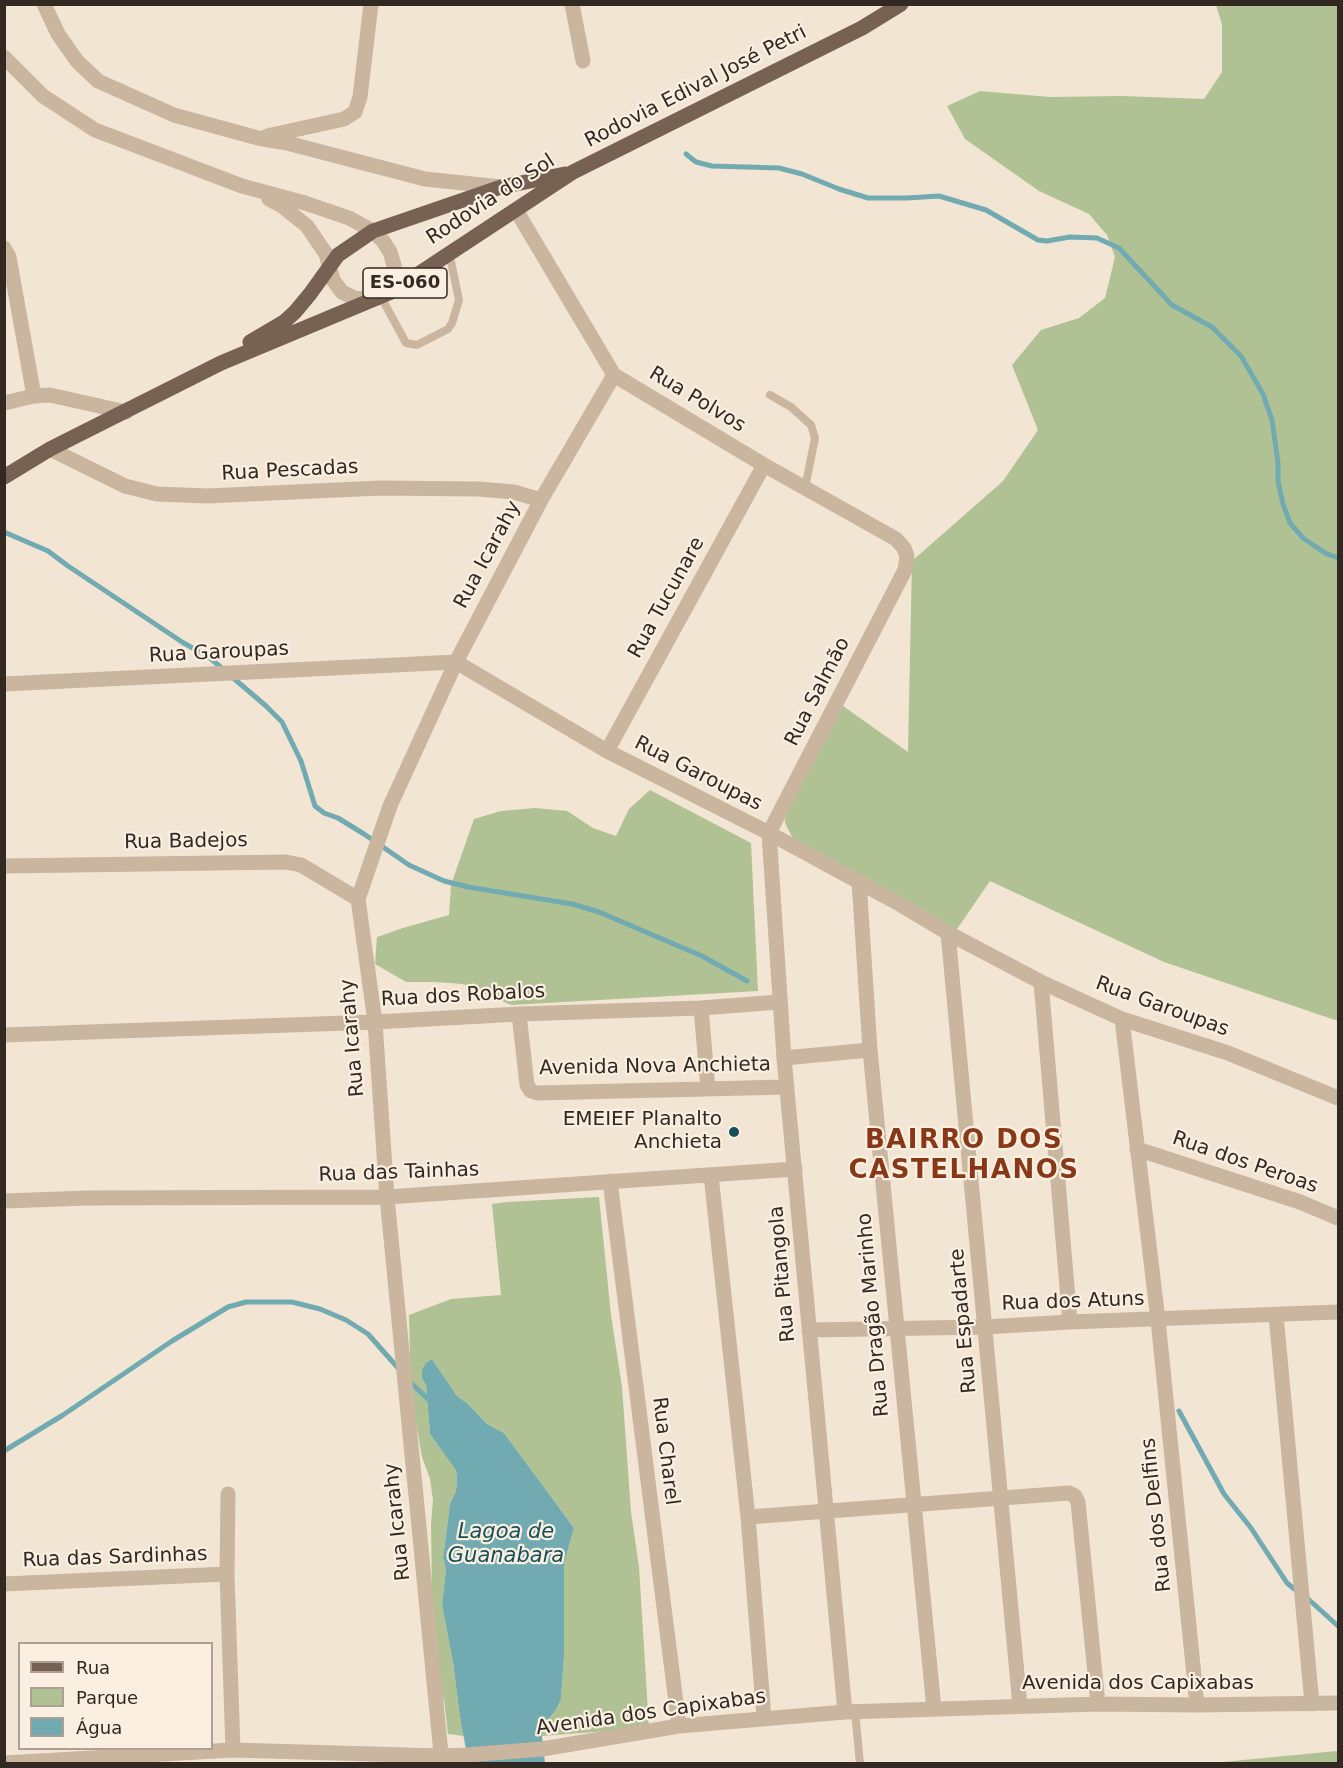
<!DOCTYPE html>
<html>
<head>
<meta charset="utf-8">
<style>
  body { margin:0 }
  #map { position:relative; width:1343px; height:1768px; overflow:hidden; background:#f2e5d4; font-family:"DejaVu Sans",sans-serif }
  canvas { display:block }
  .frame { position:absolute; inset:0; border:6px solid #332923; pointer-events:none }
  .legend { position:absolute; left:18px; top:1642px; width:195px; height:108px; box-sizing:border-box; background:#faefe0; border:2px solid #aaa094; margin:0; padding:8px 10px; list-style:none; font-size:18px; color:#332923 }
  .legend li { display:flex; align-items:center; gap:12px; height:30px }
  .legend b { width:30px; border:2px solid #aaa094 }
</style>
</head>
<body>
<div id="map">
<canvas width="1343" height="1768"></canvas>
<div class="frame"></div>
<ul class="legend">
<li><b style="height:8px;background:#776153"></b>Rua</li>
<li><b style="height:16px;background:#b0c293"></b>Parque</li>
<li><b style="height:16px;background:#71abb1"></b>Água</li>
</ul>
</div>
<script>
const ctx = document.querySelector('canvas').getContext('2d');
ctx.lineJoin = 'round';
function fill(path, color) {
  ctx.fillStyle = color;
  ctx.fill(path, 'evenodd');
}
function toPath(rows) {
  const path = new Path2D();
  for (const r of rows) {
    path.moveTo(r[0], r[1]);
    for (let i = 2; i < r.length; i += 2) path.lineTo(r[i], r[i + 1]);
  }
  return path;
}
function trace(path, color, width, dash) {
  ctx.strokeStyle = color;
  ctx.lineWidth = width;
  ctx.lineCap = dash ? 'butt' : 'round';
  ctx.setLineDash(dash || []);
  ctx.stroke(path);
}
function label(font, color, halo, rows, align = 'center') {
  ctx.font = font + ' "DejaVu Sans",sans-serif';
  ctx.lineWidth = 4.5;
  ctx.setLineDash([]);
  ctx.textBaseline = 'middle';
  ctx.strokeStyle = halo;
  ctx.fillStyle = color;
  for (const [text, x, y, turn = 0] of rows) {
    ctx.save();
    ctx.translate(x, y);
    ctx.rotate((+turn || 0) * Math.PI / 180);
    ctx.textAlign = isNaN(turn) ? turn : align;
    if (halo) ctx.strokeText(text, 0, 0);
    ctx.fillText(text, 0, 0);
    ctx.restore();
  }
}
const green = toPath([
  [1216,5,1338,5,1338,1021,1164,962,990,881,955,932,793,839,785,823,786,808,843,706,908,752,912,561,1003,481,1038,430,1012,365,1041,330,1079,318,1105,298,1115,257,1107,235,1089,214,1039,191,965,139,947,106,980,91,1050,97,1121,96,1204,99,1222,72,1222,24],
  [650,790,751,843,758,991,511,1005,463,984,434,982,406,982,375,964,377,937,403,928,449,915,451,885,474,819,501,811,535,808,567,811,593,828,616,836,629,809],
  [599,1197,611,1315,622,1387,631,1512,639,1567,649,1728,541,1736,541,1728,556,1710,561,1699,564,1656,564,1564,574,1528,504,1433,487,1424,468,1404,457,1396,432,1359,422,1370,422,1378,426,1385,430,1434,456,1469,457,1481,456,1491,450,1504,443,1558,446,1569,442,1605,453,1662,460,1717,464,1736,448,1734,444,1699,441,1699,432,1594,431,1524,433,1500,430,1479,422,1457,411,1393,409,1315,451,1299,501,1295,492,1204,507,1202],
  [1338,1750,1338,1763,1212,1763,1337,1751]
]);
const water = toPath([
  [432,1359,457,1396,468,1404,487,1424,504,1433,574,1528,564,1564,564,1656,561,1699,556,1710,541,1728,545,1763,471,1763,467,1755,460,1717,453,1662,442,1605,446,1569,443,1558,450,1504,456,1491,457,1481,456,1470,430,1434,426,1385,422,1378,422,1370,426,1363]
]);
const stream = toPath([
  [686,154,696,162,712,166,779,168,802,174,839,189,868,198,907,198,939,196,986,210,1038,240,1047,241,1070,237,1097,238,1119,248,1172,305,1212,327,1241,356,1263,394,1272,420,1278,463,1278,481,1283,504,1290,523,1303,538,1325,553,1338,558],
  [4,532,48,551,68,566,182,642,210,658,224,670],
  [231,676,266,706,282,722,301,761,315,806,324,813,338,818,364,834,409,865,444,881,468,887,572,904,599,912,702,956,747,981],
  [409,1381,432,1403],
  [1179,1411,1224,1494,1251,1528,1287,1583,1298,1592],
  [4,1451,63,1415,172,1341,228,1307,246,1302,292,1302,320,1309,346,1320,368,1334,399,1369],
  [1306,1597,1338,1626]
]);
const service = toPath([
  [381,297,406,343,417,345,448,329,452,323,459,300,449,252],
  [770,395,791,407,811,425,815,438,805,488],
  [855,1711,860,1764]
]);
const minor = toPath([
  [44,4,58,34,77,61,98,81,174,115,258,138,287,143,425,179,501,187],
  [572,4,583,61],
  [267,136,344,119,355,112,360,97,371,4],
  [516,210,614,375,764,465,896,539,904,548,907,556,905,570,769,833,784,1058,845,1712],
  [4,248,9,257,34,396],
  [4,403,34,396,50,395,126,412],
  [50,449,125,486,157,494,207,496,380,488,478,489,514,492,541,500],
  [4,684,456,662,607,751,769,833,901,905,948,933,1041,982,1122,1019,1228,1053,1338,1098],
  [607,751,764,465],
  [4,866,286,862,301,865,358,899],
  [859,881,870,1050,934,1709],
  [948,933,1020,1706],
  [1041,982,1070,1322],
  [701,1008,708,1089],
  [519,1014,527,1085,531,1091,537,1093,787,1087],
  [1122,1019,1158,1320,1197,1705],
  [4,1035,375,1022,519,1014,701,1008,779,1002],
  [784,1058,870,1050],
  [1137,1149,1300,1202,1338,1218],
  [711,1175,748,1517,764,1718],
  [610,1181,679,1726],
  [4,1201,88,1198,387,1197,795,1169],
  [1276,1315,1312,1704],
  [809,1330,985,1327,1070,1322,1338,1312],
  [228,1494,227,1574,233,1750],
  [748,1517,1069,1493,1075,1496,1078,1502,1098,1704],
  [4,1584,227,1574],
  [4,1763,233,1750,441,1756,467,1755,542,1749,679,1726,845,1712,1098,1704,1197,1705,1338,1703],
  [442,1764,387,1197,375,1022,358,899,390,806,456,662,541,500,614,375]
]);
const tertiary = toPath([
  [4,57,43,96,95,130,242,186,305,203,349,218,373,231,383,241,390,252,394,265,394,279,391,292],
  [269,199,282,206,307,226,326,254,333,280,342,292,354,298,369,300]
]);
const primary = toPath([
  [250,342,284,322,295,312,310,294,338,255,373,231,501,187,565,174],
  [4,477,50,449,221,363,391,292,573,172,862,28,901,4]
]);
const markers = [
  [734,1132,6,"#175057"]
];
const shields = [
  [405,283,84]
];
const shieldNames = [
  ["ES-060",405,283]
];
const streetNames = [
  ["Rodovia Edival José Petri",696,87,-27],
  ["Rodovia do Sol",491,200,-33],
  ["Rua Polvos",697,400,31],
  ["Rua Pescadas",290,471,-3],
  ["Rua Icarahy",488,555,-62],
  ["Rua Tucunare",667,598,-61],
  ["Rua Garoupas",219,653,-3],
  ["Rua Salmão",818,692,-63],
  ["Rua Garoupas",698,774,27],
  ["Rua Badejos",186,842,-1],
  ["Rua dos Robalos",463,996,-3],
  ["Rua Garoupas",1162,1007,20],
  ["Rua Icarahy",353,1038,-95],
  ["Avenida Nova Anchieta",655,1067,-1],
  ["Rua dos Peroas",1245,1163,19],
  ["Rua das Tainhas",399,1173,-2],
  ["Rua Pitangola",783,1274,-95],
  ["Rua dos Atuns",1073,1302,-2],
  ["Rua Dragão Marinho",874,1315,-95],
  ["Rua Espadarte",964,1321,-95],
  ["Rua Charel",665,1451,83],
  ["Rua dos Delfins",1157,1515,-96],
  ["Rua Icarahy",398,1522,-96],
  ["Rua das Sardinhas",115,1558,-2],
  ["Avenida dos Capixabas",1138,1684],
  ["Avenida dos Capixabas",651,1713,-8]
];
const poiNames = [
  ["EMEIEF Planalto",722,1120],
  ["Anchieta",722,1143]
];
const waterNames = [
  ["Lagoa de",506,1533],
  ["Guanabara",506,1557]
];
const districtNames = [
  ["BAIRRO DOS",964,1141],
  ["CASTELHANOS",964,1171]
];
fill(green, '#b0c293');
fill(water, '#71abb1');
trace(stream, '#71abb1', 5);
trace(service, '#cab59f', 8);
trace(minor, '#cab59f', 15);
trace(tertiary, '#cab59f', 15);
trace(primary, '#776153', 15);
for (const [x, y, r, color] of markers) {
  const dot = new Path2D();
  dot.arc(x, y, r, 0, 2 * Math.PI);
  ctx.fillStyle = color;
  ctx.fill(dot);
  trace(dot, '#faefe0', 2);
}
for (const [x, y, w] of shields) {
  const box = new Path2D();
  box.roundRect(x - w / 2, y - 15, w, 30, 4.5);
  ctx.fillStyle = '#faefe0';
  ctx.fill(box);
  trace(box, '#332923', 1.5);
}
label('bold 18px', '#332923', null, shieldNames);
label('20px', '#332923', '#faefe0', streetNames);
label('20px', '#332923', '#faefe0', poiNames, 'right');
label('italic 21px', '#175057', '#faefe0', waterNames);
ctx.letterSpacing = '1.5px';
label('bold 26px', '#883817', '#faefe0', districtNames);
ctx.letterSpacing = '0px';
</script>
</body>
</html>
